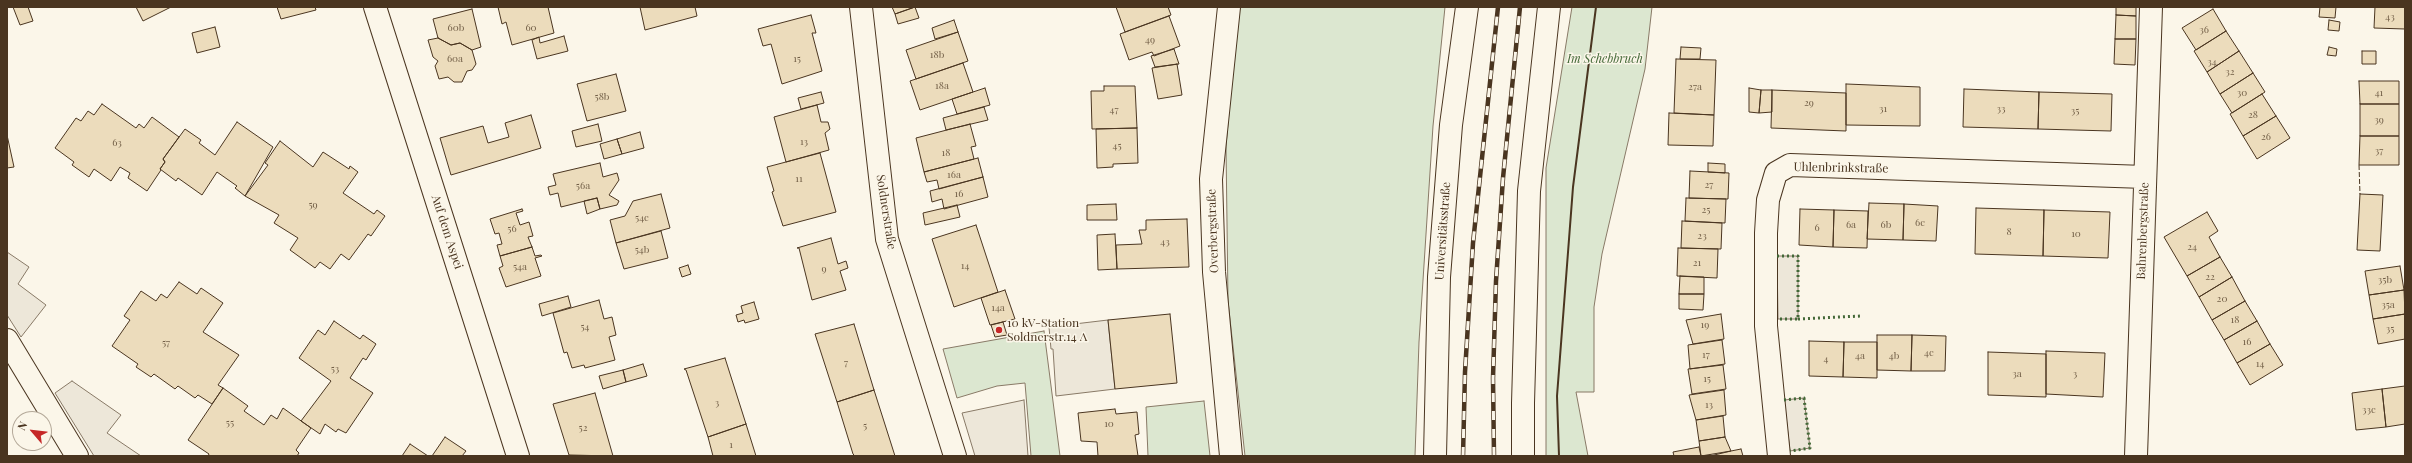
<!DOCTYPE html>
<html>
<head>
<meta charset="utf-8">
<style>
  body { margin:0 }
  #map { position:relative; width:2412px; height:463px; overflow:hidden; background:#fbf6e9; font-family:"Playfair Display",serif }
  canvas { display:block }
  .frame { position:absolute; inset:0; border:8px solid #4a3520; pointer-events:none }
  .north { position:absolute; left:12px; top:411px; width:40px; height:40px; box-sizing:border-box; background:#fbf6e9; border:1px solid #b4a999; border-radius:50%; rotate:298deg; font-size:11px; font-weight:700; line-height:16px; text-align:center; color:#4a3520 }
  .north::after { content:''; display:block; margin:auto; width:14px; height:18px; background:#c62828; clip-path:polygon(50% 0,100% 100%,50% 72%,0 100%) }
</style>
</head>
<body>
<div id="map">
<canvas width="2412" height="463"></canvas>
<div class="frame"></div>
<div class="north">N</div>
</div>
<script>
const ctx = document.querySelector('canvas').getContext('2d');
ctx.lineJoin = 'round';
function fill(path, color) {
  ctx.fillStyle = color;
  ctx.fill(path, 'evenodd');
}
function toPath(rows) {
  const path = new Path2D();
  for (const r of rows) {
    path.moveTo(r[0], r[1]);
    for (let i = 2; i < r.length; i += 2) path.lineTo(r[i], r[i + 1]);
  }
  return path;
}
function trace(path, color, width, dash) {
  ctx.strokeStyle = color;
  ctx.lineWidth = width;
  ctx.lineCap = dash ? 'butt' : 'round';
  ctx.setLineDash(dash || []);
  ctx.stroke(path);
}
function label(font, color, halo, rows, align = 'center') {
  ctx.font = font + ' "Playfair Display",serif';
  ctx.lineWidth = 3;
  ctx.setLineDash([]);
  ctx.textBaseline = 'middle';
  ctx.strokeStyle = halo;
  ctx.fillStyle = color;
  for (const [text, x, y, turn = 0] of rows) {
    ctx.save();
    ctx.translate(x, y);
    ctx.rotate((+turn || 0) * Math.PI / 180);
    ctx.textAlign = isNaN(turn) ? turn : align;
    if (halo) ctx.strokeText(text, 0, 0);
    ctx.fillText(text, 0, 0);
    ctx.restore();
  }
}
const green = toPath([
  [1238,7,1445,7,1433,126,1419,342,1415,456,1245,456,1228,301,1226,146,1238,7],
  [1572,7,1652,7,1645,69,1602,254,1594,307,1594,392,1576,392,1588,456,1546,456,1546,168,1572,7],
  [1044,331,1060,456,1031,456,1025,383,997,386,957,398,943,349,1044,331],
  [1204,401,1210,456,1148,456,1146,407,1204,401]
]);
const parking = toPath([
  [7,252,29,267,18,284,46,305,21,337,7,315,7,252],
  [1777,256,1798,256,1798,319,1778,319,1777,256],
  [1108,320,1115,389,1056,396,1053,349,1051,349,1049,327,1108,320],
  [72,381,121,415,107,433,141,456,94,456,55,393,72,381],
  [1804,398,1810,448,1790,451,1784,400,1804,398],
  [1024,400,1028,456,975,456,962,413,1024,400]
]);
const building = toPath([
  [13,7,28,7,33,21,20,25,13,7],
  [136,7,171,7,143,21,136,7],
  [277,7,315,7,316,10,281,19,277,7],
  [498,7,548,7,554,33,512,45,506,22,502,24,498,7],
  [640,7,695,7,697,16,645,30,640,7],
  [892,7,915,7,895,14,892,7],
  [915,7,919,18,898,24,895,14,915,7],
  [1116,7,1168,7,1171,15,1125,32,1116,7],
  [2116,7,2136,7,2136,16,2116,15,2116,7],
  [2320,7,2336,7,2335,18,2319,17,2320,7],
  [2375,7,2405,7,2405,29,2374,28,2375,7],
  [472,9,481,47,472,50,460,43,451,45,438,38,433,19,472,9],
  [2213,9,2226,31,2196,50,2182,28,2213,9],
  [811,15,816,33,812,33,822,71,782,84,771,44,763,46,758,29,811,15],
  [2116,15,2136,16,2136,39,2115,39,2116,15],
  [1169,16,1180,46,1154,56,1152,52,1129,60,1120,34,1169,16],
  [954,20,958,32,935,39,932,28,954,20],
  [2329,20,2340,22,2339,31,2328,30,2329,20],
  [215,27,220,47,197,53,192,33,215,27],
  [2226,31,2239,51,2207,72,2194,51,2226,31],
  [958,32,968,61,916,79,906,50,958,32],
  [564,36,568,51,537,59,532,40,539,37,540,43,564,36],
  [438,38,451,45,460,43,472,50,476,64,472,70,467,71,462,82,454,82,448,77,439,79,435,66,438,61,433,57,428,40,438,38],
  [2115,39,2136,39,2135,65,2114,64,2115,39],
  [1681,47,1701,48,1700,59,1680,59,1681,47],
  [2329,47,2337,49,2336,56,2327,55,2329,47],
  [1174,49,1179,64,1155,67,1151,56,1174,49],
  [2239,51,2253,73,2220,94,2207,72,2239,51],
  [2362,51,2376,51,2376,64,2362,64,2362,51],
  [1676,59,1716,60,1714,115,1674,113,1676,59],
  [963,63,973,92,920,110,910,81,963,63],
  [1177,64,1182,95,1158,99,1152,68,1177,64],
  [2253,73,2265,92,2232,113,2220,94,2253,73],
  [616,74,626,111,587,121,577,84,616,74],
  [2359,81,2399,81,2399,104,2360,104,2359,81],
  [1846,84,1920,87,1920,126,1846,125,1846,84],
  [1104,86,1135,86,1137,128,1092,129,1091,91,1104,91,1104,86],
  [985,88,990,105,957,114,952,99,985,88],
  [1749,88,1761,90,1759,113,1749,112,1749,88],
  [1964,89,2039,92,2038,129,1963,127,1964,89],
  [1761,90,1772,90,1772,112,1759,113,1761,90],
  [1772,90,1846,93,1846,131,1771,128,1772,90],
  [821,92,824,103,801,109,798,98,821,92],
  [2039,92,2112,94,2111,131,2038,129,2039,92],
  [2262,94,2276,116,2243,136,2230,114,2262,94],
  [102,104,136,128,139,124,144,128,152,117,179,137,163,159,165,162,160,169,161,170,147,191,128,178,130,173,120,167,111,181,94,169,89,177,72,165,74,162,55,148,76,118,81,121,88,111,94,115,102,104],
  [2360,104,2399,104,2399,136,2360,136,2360,104],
  [817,105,821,122,828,122,830,129,825,133,829,150,786,162,774,117,817,105],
  [984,107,988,120,946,130,943,118,984,107],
  [1669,113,1714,115,1713,146,1668,145,1669,113],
  [531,115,541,148,451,175,440,138,483,126,488,143,509,137,505,123,531,115],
  [2276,116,2290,138,2257,159,2243,136,2276,116],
  [237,122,273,147,245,196,235,188,237,186,217,172,202,195,178,178,176,181,160,169,165,162,163,159,185,129,201,140,199,143,215,155,237,122],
  [598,124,602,141,576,147,572,131,598,124],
  [970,124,976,146,971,147,974,159,924,172,916,138,970,124],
  [1137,128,1138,163,1113,164,1113,167,1097,168,1096,129,1137,128],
  [640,132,644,148,622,154,617,139,640,132],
  [7,135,14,167,7,168,7,135],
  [2360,136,2399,136,2399,165,2359,165,2360,136],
  [617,139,622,154,604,159,600,144,617,139],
  [280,141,313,167,323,152,349,169,350,166,358,172,343,193,374,214,377,210,385,216,371,236,368,234,349,260,341,254,330,269,320,262,315,268,290,250,298,238,274,223,279,215,245,196,268,165,265,163,280,141],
  [820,153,836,212,783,226,772,192,774,191,767,167,820,153],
  [978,158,983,177,939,189,937,180,927,182,924,172,978,158],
  [600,163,603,177,617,173,619,180,609,195,619,201,617,205,600,209,597,198,561,207,558,193,550,195,548,187,556,185,553,174,600,163],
  [1708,163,1725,164,1725,173,1708,172,1708,163],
  [1690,171,1729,173,1728,199,1689,198,1690,171],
  [983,177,988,197,944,209,942,199,932,202,930,191,983,177],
  [661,194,670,228,616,243,610,220,625,216,633,201,661,194],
  [2360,194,2383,195,2380,251,2357,250,2360,194],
  [597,198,600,209,587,214,584,201,597,198],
  [1686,198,1726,199,1725,223,1685,221,1686,198],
  [1869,203,1904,204,1903,240,1867,239,1869,203],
  [1116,204,1117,220,1087,220,1087,205,1116,204],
  [1904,204,1938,206,1936,241,1903,240,1904,204],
  [957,205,960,217,925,225,923,213,957,205],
  [1976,208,2044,210,2043,256,1975,254,1976,208],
  [522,209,523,211,516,213,520,225,529,222,533,236,528,237,532,247,500,256,497,245,502,244,499,233,495,234,490,219,522,209],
  [1800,209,1834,210,1833,247,1799,245,1800,209],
  [1834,210,1868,211,1867,248,1833,247,1834,210],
  [2044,210,2110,212,2108,258,2043,256,2044,210],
  [2207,212,2218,231,2209,237,2220,257,2187,276,2164,237,2207,212],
  [1187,219,1189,267,1117,269,1116,245,1142,244,1139,230,1146,230,1146,220,1187,219],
  [1682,221,1722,223,1721,249,1681,248,1682,221],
  [976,225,998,292,954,307,932,239,976,225],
  [661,231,668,258,624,269,616,243,661,231],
  [1115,234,1117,269,1098,270,1097,235,1115,234],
  [831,238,838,264,846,261,848,268,840,271,846,290,812,300,799,248,797,248,831,238],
  [532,247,535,256,541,255,542,256,535,258,541,276,506,287,499,268,503,266,500,256,532,247],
  [1678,248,1718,249,1717,278,1677,276,1678,248],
  [2220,257,2232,277,2199,297,2187,276,2220,257],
  [688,265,691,274,682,277,679,268,688,265],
  [2400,266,2404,290,2369,295,2365,271,2400,266],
  [1680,276,1704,277,1704,294,1679,294,1680,276],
  [2232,277,2245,301,2212,320,2199,297,2232,277],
  [179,282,197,294,201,288,223,303,203,332,239,355,218,385,223,388,212,404,198,395,195,398,178,386,175,389,154,374,151,377,136,367,138,364,112,346,130,320,124,316,141,291,156,301,161,294,167,298,179,282],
  [1005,290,1015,319,990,325,981,298,1005,290],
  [2404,290,2405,314,2373,319,2369,295,2404,290],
  [1679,294,1704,294,1703,310,1679,309,1679,294],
  [568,296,571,307,542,316,539,304,568,296],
  [599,300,604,319,612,317,616,335,609,337,615,360,585,368,584,365,572,368,567,352,564,353,553,313,599,300],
  [2245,301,2257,321,2224,340,2212,320,2245,301],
  [754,302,759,319,745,323,744,320,738,322,736,315,743,313,741,306,754,302],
  [1170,314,1177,383,1115,389,1108,320,1170,314],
  [1721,314,1724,339,1693,344,1686,320,1721,314],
  [2405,314,2405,339,2378,344,2373,319,2405,314],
  [334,321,360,339,363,335,376,344,366,360,363,358,350,378,373,393,346,433,338,429,336,432,325,424,320,434,301,421,331,381,299,358,318,330,325,335,334,321],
  [2257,321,2270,344,2237,363,2224,340,2257,321],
  [1003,322,1007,335,995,337,991,325,1003,322],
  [854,324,874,390,837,402,815,334,854,324],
  [1877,335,1912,335,1911,371,1877,370,1877,335],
  [1912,335,1946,336,1945,371,1911,371,1912,335],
  [1722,340,1725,364,1690,369,1688,345,1722,340],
  [1809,341,1844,342,1843,377,1809,376,1809,341],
  [1844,342,1877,342,1877,378,1843,377,1844,342],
  [2270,344,2283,365,2250,385,2237,363,2270,344],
  [2046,351,2105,353,2103,397,2046,394,2046,351],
  [1988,352,2046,354,2046,397,1988,395,1988,352],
  [725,358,746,424,708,437,686,370,684,369,725,358],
  [643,364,647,376,626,382,623,370,643,364],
  [1723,365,1726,389,1692,394,1688,369,1723,365],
  [623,370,626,382,603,389,599,376,623,370],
  [2405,386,2405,424,2386,427,2382,389,2405,386],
  [223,388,248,406,244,411,264,425,271,415,277,419,283,408,311,428,296,450,299,453,297,456,208,456,209,454,188,440,223,388],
  [2382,389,2386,427,2356,430,2352,393,2382,389],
  [874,390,895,456,896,456,855,456,853,454,837,402,874,390],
  [1724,390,1726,415,1696,420,1689,395,1724,390],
  [595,393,613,456,569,455,553,404,595,393],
  [1115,409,1116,414,1137,412,1139,434,1135,435,1138,456,1098,456,1097,442,1081,441,1078,413,1115,409],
  [1723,416,1725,437,1699,441,1696,420,1723,416],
  [746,424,756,456,713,456,708,437,746,424],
  [445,437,466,451,462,456,432,456,445,437],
  [1725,437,1731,451,1701,456,1699,441,1725,437],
  [410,444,428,456,402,456,410,444],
  [1699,447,1701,456,1674,456,1673,452,1699,447],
  [1741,449,1743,456,1710,456,1731,451,1741,449]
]);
const street = toPath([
  [375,7,518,456],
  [861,7,887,239,955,456],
  [1229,7,1211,179,1214,272,1231,456],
  [7,340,77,456],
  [1779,456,1766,326,1766,233,1768,200,1776,173,1790,165,2145,177],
  [2136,456,2151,7]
]);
const highway = toPath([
  [1435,456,1439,277,1451,125,1467,7],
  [1523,456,1523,403,1529,191,1549,7]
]);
const rail = toPath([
  [1463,456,1465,372,1473,243,1498,7],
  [1494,456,1493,378,1496,281,1503,178,1520,7]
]);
const hedge = toPath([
  [1777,256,1798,256,1798,319,1778,319],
  [1798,319,1861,316],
  [1784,400,1804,398,1810,448,1790,451]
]);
const fence = toPath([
  [2359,165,2360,194]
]);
const wall = toPath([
  [1559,456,1557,396,1573,187,1596,7]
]);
const markers = [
  [999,330,4,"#c62828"]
];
const numberNames = [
  ["43",2390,17],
  ["60b",456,28],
  ["60",531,28],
  ["36",2204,30],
  ["49",1150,40],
  ["18b",937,55],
  ["60a",455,59],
  ["15",797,59],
  ["34",2212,62],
  ["32",2230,72],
  ["18a",942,86],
  ["27a",1695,87],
  ["30",2242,93],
  ["41",2379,93],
  ["58b",602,97],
  ["29",1809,103],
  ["31",1883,109],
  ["33",2001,109],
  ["47",1114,110],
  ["35",2075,111],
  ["28",2253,115],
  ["39",2379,120],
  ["26",2266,137],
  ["13",804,142],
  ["63",117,143],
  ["45",1117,146],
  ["37",2379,151],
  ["18",946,153],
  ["16a",954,175],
  ["11",799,179],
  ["27",1709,185],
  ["56a",583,186],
  ["16",959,194],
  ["59",313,205],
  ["25",1706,210],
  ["54c",642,218],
  ["6c",1920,223],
  ["6a",1851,225],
  ["6b",1886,225],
  ["6",1817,228],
  ["56",512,229],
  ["8",2009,232],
  ["10",2076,234],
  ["23",1702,236],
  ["43",1165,242],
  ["24",2192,247],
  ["54b",642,250],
  ["21",1697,263],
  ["14",965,266],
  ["54a",520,267],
  ["9",824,269],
  ["22",2210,277],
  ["35b",2385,280],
  ["20",2222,299],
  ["35a",2388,305],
  ["14a",998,308],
  ["18",2235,320],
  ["19",1705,325],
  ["54",585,327],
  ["35",2390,329],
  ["16",2247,342],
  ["57",166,343],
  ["4c",1929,353],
  ["17",1706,355],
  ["4a",1860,356],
  ["4b",1894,356],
  ["4",1826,359],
  ["7",846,363],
  ["14",2260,364],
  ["53",335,369],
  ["3a",2017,374],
  ["3",2075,374],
  ["15",1707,379],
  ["3",717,403],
  ["13",1709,405],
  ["33c",2369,410],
  ["55",230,423],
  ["10",1109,424],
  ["5",865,426],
  ["52",583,428],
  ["1",731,445]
];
const parkNames = [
  ["Im Schebbruch",1605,59]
];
const streetNames = [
  ["Uhlenbrinkstraße",1841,168,1],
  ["Soldnerstraße",886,212,81],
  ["Overbergstraße",1213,231,-92],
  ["Universitätsstraße",1443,231,-86],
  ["Bahrenbergstraße",2143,231,-88],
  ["Auf dem Aspei",447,232,72]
];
const poiNames = [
  ["10 kV-Station",1007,323],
  ["Soldnerstr.14 A",1007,337]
];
fill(green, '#dce7d0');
trace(green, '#887966', 1);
fill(parking, '#ede7d9');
trace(parking, '#887966', 1);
fill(building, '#ecdcbc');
trace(building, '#4a3520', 1);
trace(street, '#4a3520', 24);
trace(highway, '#4a3520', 24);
trace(street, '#fbf6e9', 22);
trace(highway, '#fbf6e9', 22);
trace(rail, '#4a3520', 4.5);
trace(rail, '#fbf6e9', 3, [9]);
trace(hedge, '#436837', 3, [2, 3]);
trace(fence, '#4a3520', 1, [5, 2]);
trace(wall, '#4a3520', 2);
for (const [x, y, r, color] of markers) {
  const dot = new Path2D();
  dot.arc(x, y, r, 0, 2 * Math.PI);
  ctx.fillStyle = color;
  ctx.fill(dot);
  trace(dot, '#fbf6e9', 1.5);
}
label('10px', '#725f47', null, numberNames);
label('italic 12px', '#436837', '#fbf6e9', parkNames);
label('12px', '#4a3520', '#fbf6e9', streetNames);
label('12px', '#4a3520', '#fbf6e9', poiNames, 'left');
</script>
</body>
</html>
